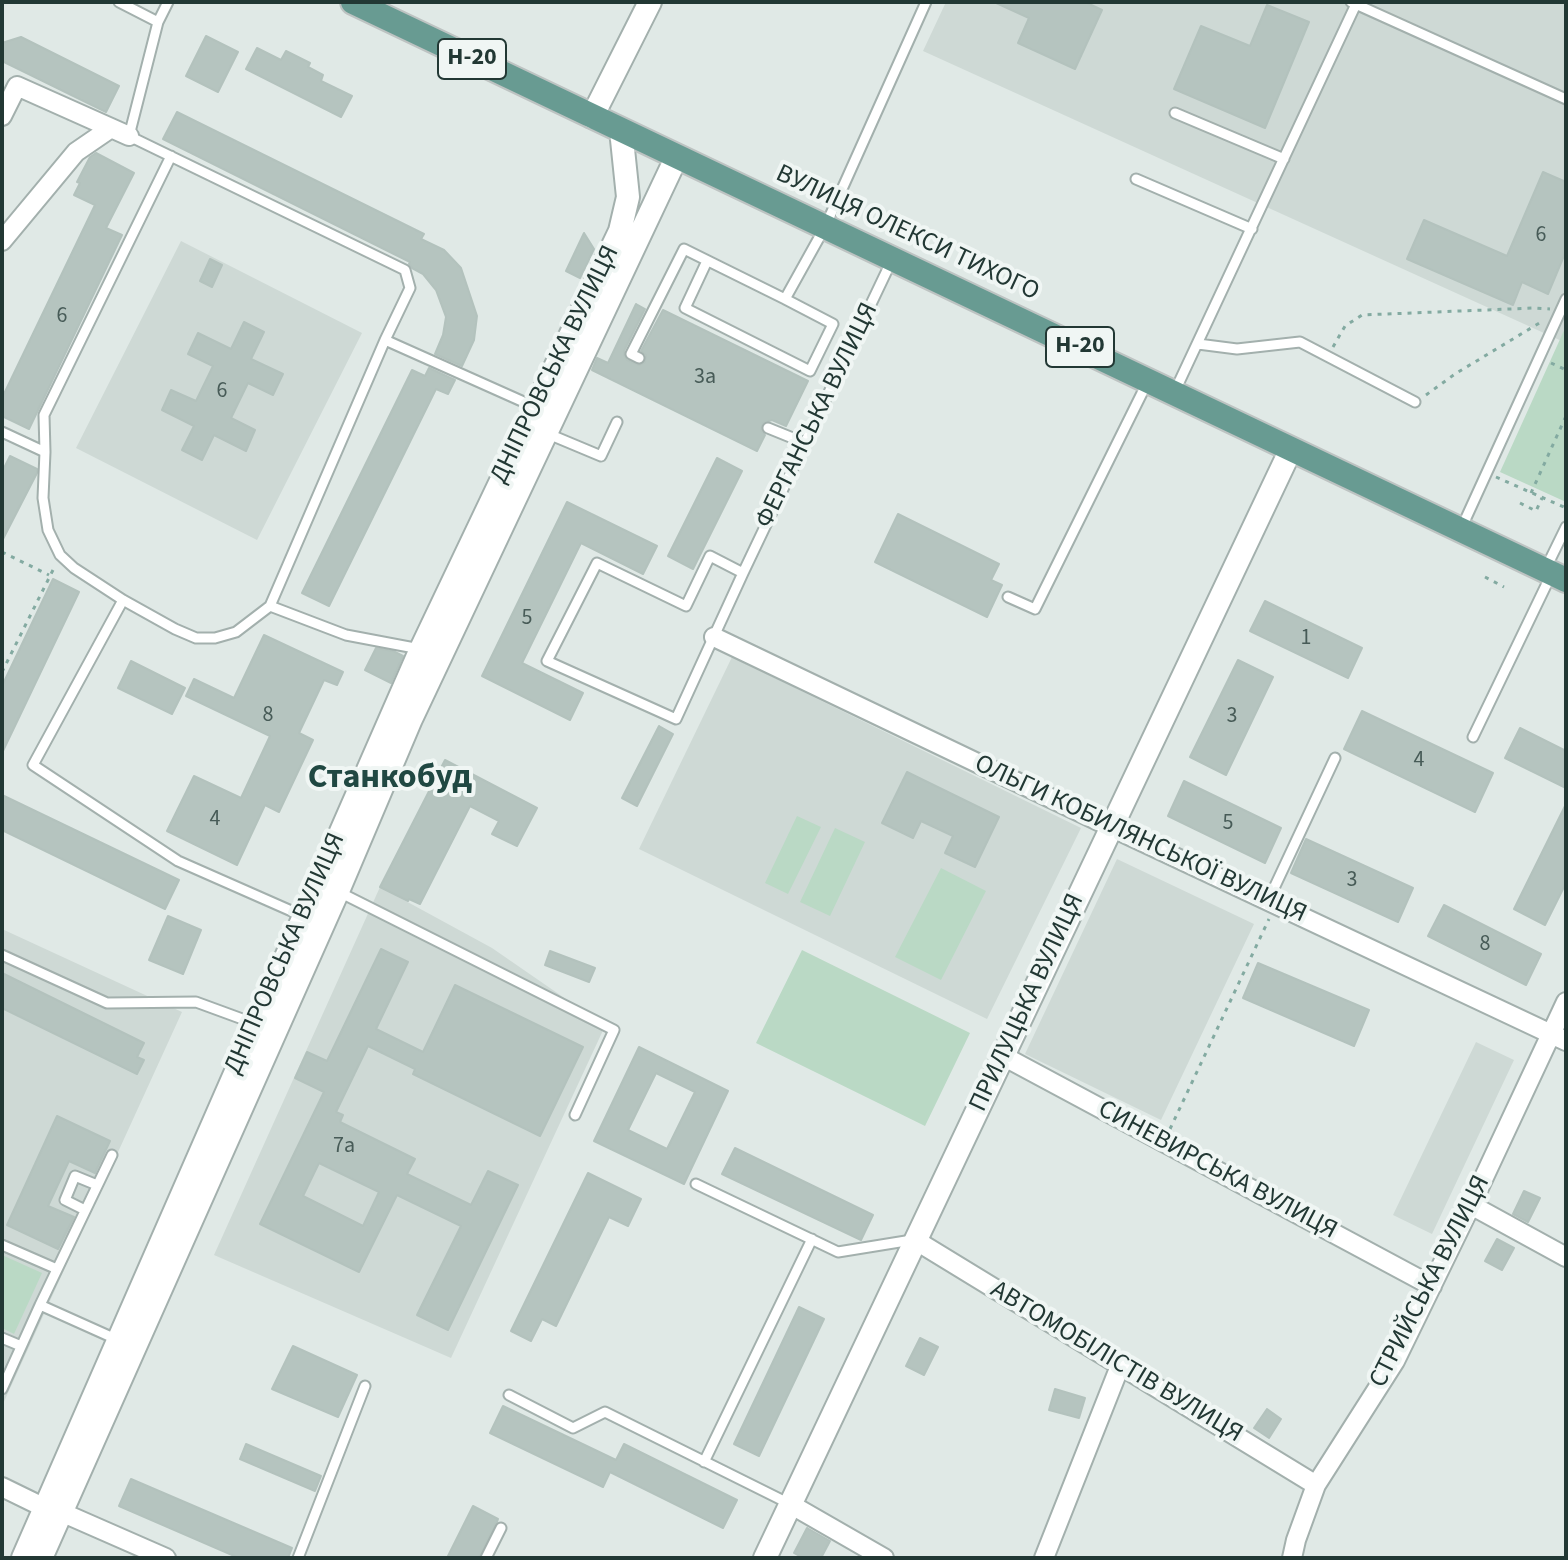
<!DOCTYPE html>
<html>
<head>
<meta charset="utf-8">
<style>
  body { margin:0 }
  #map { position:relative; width:1568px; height:1560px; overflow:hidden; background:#e0e9e6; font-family:"Source Sans 3",sans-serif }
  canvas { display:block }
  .frame { position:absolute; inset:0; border:4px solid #223834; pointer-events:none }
</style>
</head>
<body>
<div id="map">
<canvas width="1568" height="1560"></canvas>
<div class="frame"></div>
</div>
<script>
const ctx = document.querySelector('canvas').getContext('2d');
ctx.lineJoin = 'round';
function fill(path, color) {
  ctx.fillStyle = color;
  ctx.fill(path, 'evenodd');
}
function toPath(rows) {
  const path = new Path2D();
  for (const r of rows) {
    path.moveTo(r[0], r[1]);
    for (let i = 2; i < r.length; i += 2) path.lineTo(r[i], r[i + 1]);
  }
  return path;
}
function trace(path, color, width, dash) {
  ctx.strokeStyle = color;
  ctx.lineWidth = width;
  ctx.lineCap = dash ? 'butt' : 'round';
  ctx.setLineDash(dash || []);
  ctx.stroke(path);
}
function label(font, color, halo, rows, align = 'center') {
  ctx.font = font + ' "Source Sans 3",sans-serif';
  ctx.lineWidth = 8;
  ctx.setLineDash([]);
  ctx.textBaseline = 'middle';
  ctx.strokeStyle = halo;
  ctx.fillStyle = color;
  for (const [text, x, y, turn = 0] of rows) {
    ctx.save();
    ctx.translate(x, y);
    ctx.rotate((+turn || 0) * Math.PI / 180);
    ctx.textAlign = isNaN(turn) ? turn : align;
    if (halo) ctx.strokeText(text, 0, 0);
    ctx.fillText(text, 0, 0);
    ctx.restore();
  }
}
const built = toPath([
  [946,2,1566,2,1566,343,923,51],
  [181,241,362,333,257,540,76,448],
  [732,657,1081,828,987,1019,639,849],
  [1117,859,1254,924,1161,1120,1025,1054],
  [380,887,492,948,605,1026,451,1358,214,1255],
  [2,929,182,1012,2,1406],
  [1476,1042,1514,1060,1432,1234,1393,1215]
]);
const green = toPath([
  [1566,326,1566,502,1500,472],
  [797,816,821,827,788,894,765,883],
  [835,828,865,842,830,916,800,902],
  [941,868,986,891,941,980,895,957],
  [802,950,970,1033,925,1126,756,1043],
  [2,1255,42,1273,14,1334,2,1328]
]);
const building = toPath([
  [994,2,1085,2,1102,10,1075,69,1018,43,1029,18,994,2],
  [1267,5,1309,22,1265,128,1174,89,1201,26,1250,46,1267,5],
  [206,36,238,52,218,92,186,76,206,36],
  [21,37,119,86,106,112,2,61,2,43,21,37],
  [257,48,281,60,286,51,310,63,308,67,323,75,321,81,352,96,341,117,246,69,257,48],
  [177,112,424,234,421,239,444,250,461,268,477,316,474,340,462,366,435,354,443,335,446,317,436,290,423,274,412,268,409,264,410,262,163,139,177,112],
  [96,153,134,173,106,228,122,235,29,429,2,416,2,398,95,205,74,195,80,183,77,182,90,157,96,153],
  [1543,172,1566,182,1566,251,1548,294,1522,282,1513,305,1407,259,1424,220,1507,256,1543,172],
  [584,233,594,249,580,278,566,271,584,233],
  [210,259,222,265,212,287,200,281,210,259],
  [636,304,645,309,624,351,624,355,627,360,639,365,645,362,646,355,641,351,663,310,808,381,786,426,772,420,763,423,761,430,765,435,757,451,592,370,597,358,608,363,636,304],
  [244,322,264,332,251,359,283,374,273,395,248,383,231,418,255,430,246,451,214,435,202,460,182,450,194,426,162,410,171,390,196,401,213,366,188,354,198,333,231,349,244,322],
  [429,368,455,380,448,394,436,389,329,606,302,593,412,370,425,376,429,368],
  [10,456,37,469,37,473,2,541,2,472,10,456],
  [717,458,742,471,693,569,668,556,717,458],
  [567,502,657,546,643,574,581,543,522,663,583,693,570,720,482,676,567,502],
  [898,514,999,564,991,580,1002,585,987,617,875,562,898,514],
  [53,579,79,592,2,753,2,686,53,579],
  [1265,601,1362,648,1348,678,1250,631,1265,601],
  [264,635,343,672,337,685,324,680,299,733,313,740,279,812,265,805,237,865,167,831,194,776,241,798,270,736,186,696,194,679,234,698,264,635],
  [376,648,393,651,403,656,391,683,365,670,376,648],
  [1238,660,1273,677,1226,775,1190,757,1238,660],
  [131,661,185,688,172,714,118,688,131,661],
  [1362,711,1493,773,1475,812,1344,749,1362,711],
  [659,726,673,734,637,806,622,798,659,726],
  [1520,728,1566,751,1566,788,1505,758,1520,728],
  [445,760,537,808,517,846,492,834,499,821,470,806,420,904,409,899,408,901,380,887,445,760],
  [907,772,999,817,975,867,945,853,953,836,921,821,913,838,882,823,907,772],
  [1184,781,1281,828,1265,863,1168,816,1184,781],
  [2,795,179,880,165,909,2,830,2,795],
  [1566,804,1566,883,1545,925,1514,909,1566,804],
  [1306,839,1413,888,1398,922,1291,873,1306,839],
  [1444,905,1541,954,1526,985,1428,936,1444,905],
  [168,916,201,930,183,974,149,960,168,916],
  [381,949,408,962,376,1029,423,1052,455,985,583,1047,540,1136,413,1074,415,1069,368,1046,336,1112,343,1115,340,1122,415,1159,407,1174,471,1205,488,1171,518,1185,448,1330,417,1315,461,1226,397,1195,359,1272,260,1224,324,1092,295,1078,307,1052,327,1061,381,949],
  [319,1163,379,1192,363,1226,303,1196,319,1163],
  [550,951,595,968,589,982,545,965,550,951],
  [1258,963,1369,1010,1354,1046,1243,998,1258,963],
  [2,973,144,1043,137,1057,144,1060,137,1074,2,1008,2,973],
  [639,1047,728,1091,684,1184,594,1141,639,1047],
  [656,1073,695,1092,667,1149,628,1130,656,1073],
  [57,1116,110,1141,95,1173,69,1161,48,1206,74,1217,58,1249,7,1225,57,1116],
  [735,1148,873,1215,861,1240,722,1174,735,1148],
  [588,1173,641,1199,628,1226,609,1217,556,1326,542,1319,531,1341,511,1331,588,1173],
  [1524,1191,1540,1198,1528,1222,1513,1214,1524,1191],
  [1497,1239,1514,1248,1502,1270,1485,1261,1497,1239],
  [799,1307,824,1319,759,1456,734,1444,799,1307],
  [920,1338,938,1347,924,1375,906,1366,920,1338],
  [293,1346,357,1375,338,1417,272,1389,293,1346],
  [1055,1389,1085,1398,1079,1418,1049,1410,1055,1389],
  [503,1406,616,1460,624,1444,737,1500,723,1528,610,1472,603,1487,490,1433,503,1406],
  [1267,1409,1281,1419,1269,1438,1254,1428,1267,1409],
  [246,1444,321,1476,315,1491,240,1459,246,1444],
  [131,1479,292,1548,288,1558,239,1558,119,1506,131,1479],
  [473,1506,498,1519,497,1522,479,1558,447,1558,473,1506],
  [807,1528,830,1541,821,1558,803,1558,794,1553,807,1528]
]);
const path = toPath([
  [1333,347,1345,326,1362,315,1534,308,1550,309],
  [1551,363,1566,370],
  [1426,395,1455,374,1541,322],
  [1496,477,1566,508],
  [1531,493,1566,416],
  [1520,503,1536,511,1542,498],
  [2,552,49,575],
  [1485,577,1504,587],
  [2,672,54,568],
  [1170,1129,1269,919]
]);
const service = toPath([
  [119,2,158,22],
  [168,2,158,22,129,136,405,270,410,288,385,340,270,606,236,632,215,638,196,638,175,629,123,600,74,568,60,555,48,530,43,498,45,452,44,415,171,156],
  [1351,2,1566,99],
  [1175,113,1284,159],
  [1136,179,1252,229],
  [707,261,685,308,810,371,833,324,785,299],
  [385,340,535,407],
  [1198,344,1237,349,1300,342,1415,402],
  [639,358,631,354,684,249,785,299,825,227,926,2],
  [1174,393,1357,2],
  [768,428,805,443],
  [2,432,45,452],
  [546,433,601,456,617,422],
  [1461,529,1566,299],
  [1545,570,1566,527],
  [743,573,710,556,686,606,597,563,547,661,676,719,743,573,891,262],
  [1008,597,1035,609,1148,381],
  [123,600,33,765,178,861,305,917],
  [270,606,346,635,420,649],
  [1473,737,1552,573],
  [339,892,614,1030,575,1115],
  [1268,901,1335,758],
  [2,955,107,1003,196,1002,256,1024],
  [112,1155,40,1305,118,1340],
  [696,1184,838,1252,912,1240],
  [85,1210,65,1200,75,1176,97,1185],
  [2,1245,57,1269],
  [2,1338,21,1346],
  [2,1389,40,1305],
  [509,1395,573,1428,605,1412,790,1504],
  [704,1462,812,1239],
  [298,1558,365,1386],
  [486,1558,501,1528]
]);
const minor = toPath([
  [2,116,17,86,129,136],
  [2,241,76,152,111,128],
  [714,637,1111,827,1566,1041],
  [1003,1056,1432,1286],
  [1471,1205,1566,1257],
  [915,1240,1316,1485],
  [2,1487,45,1508,61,1512,166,1558],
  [790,1504,884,1558],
  [1044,1558,1120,1366],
  [1292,1558,1296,1540,1316,1485,1395,1361,1471,1205,1566,1002]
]);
const tertiary = toPath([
  [592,117,650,2],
  [23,1558,421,649,620,231,628,197,621,130],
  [41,1558,338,891,411,719,677,156],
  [765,1558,1291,449]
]);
const primary = toPath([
  [353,2,1566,580]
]);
const numberNames = [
  ["6",1541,236],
  ["6",62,317],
  ["3а",705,378],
  ["6",222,392],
  ["5",527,619],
  ["1",1306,639],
  ["8",268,716],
  ["3",1232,717],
  ["4",1419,761],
  ["4",215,820],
  ["5",1228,824],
  ["3",1352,881],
  ["8",1485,945],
  ["7а",344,1147]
];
const shields = [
  [472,59,68],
  [1080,347,68]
];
const shieldNames = [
  ["Н-20",472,59],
  ["Н-20",1080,347]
];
const streetNames = [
  ["ВУЛИЦЯ ОЛЕКСИ ТИХОГО",907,234,25],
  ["ДНІПРОВСЬКА ВУЛИЦЯ",556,365,-64],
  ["ФЕРГАНСЬКА ВУЛИЦЯ",818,416,-64],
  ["ОЛЬГИ КОБИЛЯНСЬКОЇ ВУЛИЦЯ",1140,840,25],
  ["ДНІПРОВСЬКА ВУЛИЦЯ",286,954,-66],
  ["ПРИЛУЦЬКА ВУЛИЦЯ",1028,1003,-65],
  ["СИНЕВИРСЬКА ВУЛИЦЯ",1217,1171,28],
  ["СТРИЙСЬКА ВУЛИЦЯ",1431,1282,-63],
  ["АВТОМОБІЛІСТІВ ВУЛИЦЯ",1116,1363,31]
];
const districtNames = [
  ["Станкобуд",390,780]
];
fill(built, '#ced9d5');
fill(green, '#bad9c5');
fill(building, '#b5c4bf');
trace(building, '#b3c2bd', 2);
trace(service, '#a3b0ad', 13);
trace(minor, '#a3b0ad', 22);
trace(tertiary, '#a3b0ad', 26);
trace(primary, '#bdc3c2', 28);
trace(path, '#83aaa1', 3, [4, 6]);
trace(service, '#fff', 9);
trace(minor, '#fff', 18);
trace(tertiary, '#fff', 22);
trace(primary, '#689b92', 24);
label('22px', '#475b57', null, numberNames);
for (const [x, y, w] of shields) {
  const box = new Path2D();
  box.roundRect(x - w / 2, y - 20, w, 40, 6);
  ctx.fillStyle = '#f0f6f4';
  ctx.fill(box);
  trace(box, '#223834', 2);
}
label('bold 24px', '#223834', null, shieldNames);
label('26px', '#223834', '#f0f6f4', streetNames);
label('bold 34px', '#204842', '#f0f6f4', districtNames);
</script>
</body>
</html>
